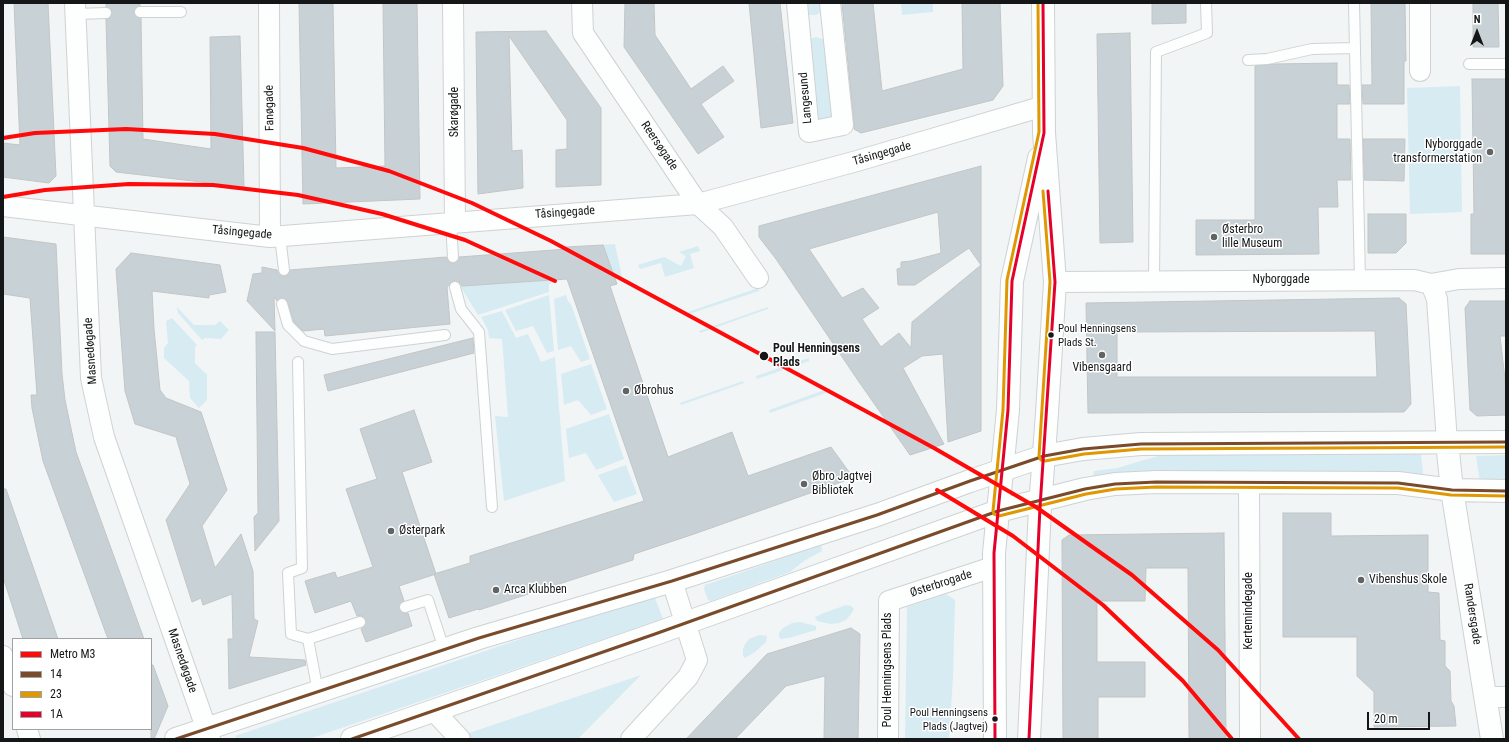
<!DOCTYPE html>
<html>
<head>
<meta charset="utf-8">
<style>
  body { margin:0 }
  #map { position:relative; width:1509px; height:742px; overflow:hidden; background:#f1f5f6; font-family:"Roboto Condensed",sans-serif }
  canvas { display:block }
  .frame { position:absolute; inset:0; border:4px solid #141617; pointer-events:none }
  .legend { position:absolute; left:12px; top:638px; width:140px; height:92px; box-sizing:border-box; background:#fff; border:1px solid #a1a2a2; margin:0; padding:5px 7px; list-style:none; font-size:12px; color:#141617 }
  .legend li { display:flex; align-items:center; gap:8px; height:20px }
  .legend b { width:20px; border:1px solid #a1a2a2 }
  .north { position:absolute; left:1457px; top:12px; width:40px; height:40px; -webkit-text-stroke:3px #fff; paint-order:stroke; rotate:0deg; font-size:11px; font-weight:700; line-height:16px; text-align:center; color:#141617 }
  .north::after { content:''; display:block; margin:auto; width:14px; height:18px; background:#141617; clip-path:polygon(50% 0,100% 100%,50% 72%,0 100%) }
  .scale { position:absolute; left:1367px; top:712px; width:63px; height:18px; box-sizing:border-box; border:2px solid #141617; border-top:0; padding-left:5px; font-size:12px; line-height:14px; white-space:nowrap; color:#141617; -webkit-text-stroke:3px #fff; paint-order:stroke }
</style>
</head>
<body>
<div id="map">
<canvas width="1509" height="742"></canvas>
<div class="frame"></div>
<ul class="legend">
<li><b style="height:5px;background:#ff0a0a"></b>Metro M3</li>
<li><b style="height:5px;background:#7a4b2a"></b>14</li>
<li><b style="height:5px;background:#e09802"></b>23</li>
<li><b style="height:5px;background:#e4002b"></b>1A</li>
</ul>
<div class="north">N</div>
<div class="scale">20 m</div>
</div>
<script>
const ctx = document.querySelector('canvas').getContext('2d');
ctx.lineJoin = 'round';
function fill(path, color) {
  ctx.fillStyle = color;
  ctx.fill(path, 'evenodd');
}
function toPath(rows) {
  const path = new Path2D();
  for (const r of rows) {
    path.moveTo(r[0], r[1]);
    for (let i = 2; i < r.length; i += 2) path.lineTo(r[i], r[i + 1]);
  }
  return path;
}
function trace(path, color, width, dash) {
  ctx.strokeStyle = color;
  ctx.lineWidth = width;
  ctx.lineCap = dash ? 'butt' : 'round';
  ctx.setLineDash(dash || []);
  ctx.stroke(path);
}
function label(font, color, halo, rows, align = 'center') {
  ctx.font = font + ' "Roboto Condensed",sans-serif';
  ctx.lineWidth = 3;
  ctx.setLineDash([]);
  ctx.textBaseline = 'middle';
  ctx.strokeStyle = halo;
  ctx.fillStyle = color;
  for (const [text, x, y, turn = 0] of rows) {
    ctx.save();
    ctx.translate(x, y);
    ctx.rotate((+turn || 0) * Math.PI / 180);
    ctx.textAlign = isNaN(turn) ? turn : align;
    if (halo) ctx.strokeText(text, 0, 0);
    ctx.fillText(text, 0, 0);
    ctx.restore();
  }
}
const green = toPath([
  [801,3,823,3,823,7,821,12,816,15,809,15,805,13],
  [901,3,933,3,933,12,902,15],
  [816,37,823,39,826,43,833,113,832,119,816,121,809,39],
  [1460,86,1462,212,1410,214,1407,88],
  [615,244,622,277,615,279,603,245],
  [698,246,700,251,690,254,694,268,665,277,661,263,640,269,638,265,664,257,681,266,686,256,679,252],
  [559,280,559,281,549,284,549,292,478,315,460,286],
  [758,288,759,291,689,314,688,312],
  [549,295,554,351,547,353,533,326,516,331,505,310],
  [566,295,568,301,571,304,590,359,581,362,571,346,558,350,554,299],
  [177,307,194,325,215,325,220,321,229,330,221,339,205,338,202,340,178,313],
  [768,307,768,309,700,333,699,331],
  [502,311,516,338,528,334,541,362,555,357,565,481,504,501,495,416,508,417,502,339,489,338,488,330,481,317],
  [172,318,197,345,195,347,195,363,205,373,207,374,207,400,199,408,190,398,189,381,164,358,164,348,168,343,166,321],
  [809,358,809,361,757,379,756,376],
  [591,364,607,409,591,415,578,400,564,405,561,374],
  [743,381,744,383,681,405,680,403],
  [830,388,831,391,770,413,769,410],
  [609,414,624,459,596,470,586,453,569,458,566,429],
  [1421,454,1423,472,1422,475,1415,476,1376,472,1152,471,1093,477,1094,471,1117,468,1158,456,1174,455],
  [1506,455,1506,484,1480,483,1476,456],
  [626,465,637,494,614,502,598,475],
  [821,545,822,551,804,561,790,572,711,601,708,600,704,589,705,585],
  [946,594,955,600,953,677,949,739,905,739,907,607],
  [655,598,663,619,309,739,237,739,235,736,606,610],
  [846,605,851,606,854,609,851,614,846,620,839,623,830,624,817,621,815,617,821,614],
  [800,622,816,626,816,630,789,638,781,639,779,637,779,633,783,628,792,623],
  [759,635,767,636,766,642,755,652,745,658,743,656,743,649,745,644,749,639],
  [641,675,578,739,467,739,463,735]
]);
const building = toPath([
  [14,3,48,3,56,176,49,183,3,177,3,143,20,145,14,3],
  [106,3,140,3,140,6,135,8,134,12,136,17,141,18,143,139,211,149,210,37,240,36,244,187,116,172,110,166,106,19,110,18,112,13,111,9,106,7,106,3],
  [299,3,333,3,336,168,385,166,383,3,417,3,420,199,303,204,299,3],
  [625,3,654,3,655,35,691,89,723,66,734,81,701,104,724,137,698,154,624,47,625,3],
  [749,3,780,3,793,123,761,128,749,3],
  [842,3,873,3,882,91,963,69,962,3,1000,3,1003,86,993,100,861,133,854,129,854,124,842,3],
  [1152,3,1186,3,1186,23,1152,24,1152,3],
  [1371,3,1405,3,1406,61,1404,61,1404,104,1363,104,1362,85,1372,85,1371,3],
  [1473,3,1498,3,1499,47,1473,47,1473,3],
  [546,31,601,108,601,185,556,187,556,150,567,149,567,120,509,36,512,151,522,150,523,188,478,194,476,32,546,31],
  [1130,33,1133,242,1100,243,1097,34,1130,33],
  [1337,63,1337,85,1349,85,1350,104,1337,104,1337,139,1350,139,1351,180,1337,180,1338,207,1318,207,1319,254,1196,255,1196,220,1255,220,1255,66,1275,64,1337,63],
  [1472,79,1506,79,1506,254,1471,254,1471,214,1474,214,1472,79],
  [1363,139,1405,139,1404,181,1364,180,1363,139],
  [981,166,981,265,969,248,915,285,898,285,897,269,901,268,901,262,911,261,941,253,938,212,809,249,842,298,863,288,879,308,862,319,881,347,899,333,911,348,912,322,981,265,981,431,948,442,943,354,922,356,903,368,944,444,910,455,857,379,776,259,759,237,759,226,981,166],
  [1368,214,1406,214,1406,243,1396,253,1368,253,1368,214],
  [3,237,56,244,62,374,65,400,76,452,144,639,108,639,43,461,32,408,31,395,37,395,30,298,3,294,3,237],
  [603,245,617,284,610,286,668,457,732,432,748,476,831,447,849,472,847,480,694,534,634,554,633,560,479,610,478,609,449,618,434,574,470,563,470,556,644,501,567,279,462,286,459,282,454,281,447,287,450,324,325,336,324,329,303,331,294,322,287,300,281,298,277,301,274,297,275,331,247,301,253,274,262,273,262,267,277,270,279,274,284,276,288,275,290,270,446,257,450,263,454,263,459,260,459,257,567,249,566,247,603,245],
  [131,253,220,265,226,292,209,295,209,298,152,291,154,329,160,390,166,398,201,412,227,490,202,526,215,568,241,534,253,571,254,619,258,621,249,657,305,660,306,665,229,689,228,639,233,639,232,594,203,605,201,598,192,602,166,520,190,484,176,437,135,424,125,391,116,269,131,253],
  [1399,298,1406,304,1411,404,1404,412,1088,413,1086,303,1399,298],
  [1375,331,1377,377,1117,377,1117,332,1375,331],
  [1470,301,1506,301,1506,336,1500,336,1506,388,1506,415,1477,416,1470,410,1465,308,1470,301],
  [256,332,275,332,279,521,255,551,254,517,258,513,256,332],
  [473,338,474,353,328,391,324,375,473,338],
  [414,410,432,462,402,472,436,574,399,586,404,601,400,603,399,609,403,613,408,613,412,626,366,642,361,629,365,626,366,620,362,616,357,616,351,601,315,613,305,581,335,572,337,578,373,567,346,489,377,479,360,429,414,410],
  [3,489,6,489,58,639,23,639,3,577,3,489],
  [1283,513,1331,513,1331,536,1428,535,1428,592,1439,593,1440,640,1445,641,1445,666,1450,671,1451,701,1454,706,1456,726,1374,727,1374,692,1357,676,1357,637,1283,637,1283,513],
  [1224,533,1226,739,1189,739,1188,568,1146,568,1145,601,1097,601,1097,662,1145,662,1145,697,1098,697,1098,739,1063,739,1062,540,1069,535,1224,533],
  [851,628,860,634,858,739,824,739,825,676,786,686,735,739,686,739,767,654,851,628],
  [151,665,153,665,168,706,154,739,151,739,151,665]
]);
const service = toPath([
  [1354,3,1360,280],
  [140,12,181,12],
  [76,14,106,13],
  [1248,60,1267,59,1312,49,1355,48],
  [1469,64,1506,64],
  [451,222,453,257],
  [280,236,284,270],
  [1154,281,1156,52,1207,33,1206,3],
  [455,287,461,309,479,332,492,507],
  [282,304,288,325,304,341,332,349,445,335],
  [298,362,302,568,288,573,291,634,308,639,318,692],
  [405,607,428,600,444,649],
  [308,639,360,622]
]);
const minor = toPath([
  [75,3,91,378,104,437,210,739],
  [269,3,270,237],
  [453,3,455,222],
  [582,3,583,33,698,204,723,227,758,278],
  [797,3,809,132,843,125,830,3],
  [1420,3,1420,71],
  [3,206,270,237,698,204,857,161,1044,106],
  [1055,282,1414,280,1431,284,1459,279,1506,278],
  [1431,284,1437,299,1447,442],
  [1249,482,1250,739],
  [3,656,13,686],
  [1486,697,1506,697],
  [434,711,460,739],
  [27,729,30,739],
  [631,739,688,677,697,660,672,581],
  [888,739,889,601,993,567]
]);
const tertiary = toPath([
  [1447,442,1452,490,1492,739],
  [176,739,479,638,672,581,877,515,970,481,1044,456,1083,449,1141,444,1506,442],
  [352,739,655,634,998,511,1085,489,1115,484,1156,482,1398,483,1452,490,1506,491],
  [995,739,994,553,1008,410,1012,281,1039,158],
  [1029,739,1040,507,1047,413,1055,282,1044,133,1043,3]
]);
const bus1 = toPath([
  [176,739,479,638,672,581,877,515,970,481,1044,456,1083,449,1141,444,1506,442],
  [352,739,655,634,998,511,1085,489,1115,484,1156,482,1398,483,1452,490,1506,491]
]);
const bus2 = toPath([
  [1038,3,1039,132,1007,280,1003,410,993,511,994,514,999,516,1086,494,1116,489,1156,487,1398,488,1451,495,1506,496],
  [1043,191,1050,282,1039,456,1041,460,1045,461,1084,454,1141,449,1506,447]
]);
const bus3 = toPath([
  [995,739,994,553,1008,410,1012,281,1044,133,1043,3],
  [1029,739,1040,507,1055,282,1048,191]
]);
const metro1 = toPath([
  [3,138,35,133,126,129,215,134,303,148,389,171,472,203,551,241,934,448,1036,507,1132,575,1218,650,1299,739],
  [3,197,45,190,129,184,213,185,298,195,382,214,465,240,555,281],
  [937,490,1013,536,1103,605,1183,681,1232,739]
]);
const markers = [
  [1490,152,4,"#616465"],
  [1214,237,4,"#616465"],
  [1051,335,3.5,"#141617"],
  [1102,355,4,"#616465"],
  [764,356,5,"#141617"],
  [626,391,4,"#616465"],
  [804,484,4,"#616465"],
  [391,531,4,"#616465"],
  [1361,580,4,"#616465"],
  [496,590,4,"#616465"],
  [995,719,3.5,"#141617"]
];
const busNames = [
  ["Poul Henningsens",1058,329],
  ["Plads St.",1058,343],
  ["Poul Henningsens",988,713,"right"],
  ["Plads (Jagtvej)",988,727,"right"]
];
const streetNames = [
  ["Langesund",806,98,-95],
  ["Fanøgade",270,108,-91],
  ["Skarøgade",455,112,-90],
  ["Reersøgade",659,146,56],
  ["Tåsingegade",882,154,-16],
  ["Tåsingegade",565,213,-4],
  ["Tåsingegade",242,233,5],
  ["Nyborggade",1281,280],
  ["Masnedøgade",91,351,-94],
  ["Østerbrogade",941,584,-18],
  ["Kertemindegade",1249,611,-90],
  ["Randersgade",1472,614,81],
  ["Masnedøgade",182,661,71],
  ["Poul Henningsens Plads",888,670,-90]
];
const poiNames = [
  ["Nyborggade",1482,145,"right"],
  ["transformerstation",1482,159,"right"],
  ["Østerbro",1222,230],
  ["lille Museum",1222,244],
  ["Vibensgaard",1102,368,"center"],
  ["Øbrohus",634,391],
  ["Øbro Jagtvej",812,477],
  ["Bibliotek",812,491],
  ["Østerpark",399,531],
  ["Vibenshus Skole",1369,580],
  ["Arca Klubben",504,590]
];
const stopNames = [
  ["Poul Henningsens",773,349],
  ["Plads",773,363]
];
fill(green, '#d7ebf3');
fill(building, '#c8d2d6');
trace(building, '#c2c5c5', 1);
trace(service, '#cfd2d3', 12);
trace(minor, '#cfd2d3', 22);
trace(tertiary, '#cfd2d3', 24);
trace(service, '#fdfefe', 10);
trace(minor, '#fdfefe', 20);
trace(tertiary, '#fdfefe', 22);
trace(bus1, '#7a4b2a', 3);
trace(bus2, '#e09802', 3);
trace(bus3, '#e4002b', 3);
trace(metro1, '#ff0a0a', 4);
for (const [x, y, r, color] of markers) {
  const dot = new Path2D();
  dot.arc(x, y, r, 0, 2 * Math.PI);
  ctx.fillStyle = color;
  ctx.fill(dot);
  trace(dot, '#fff', 1.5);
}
label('11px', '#141617', '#fff', busNames, 'left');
label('12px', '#141617', '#fff', streetNames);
label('12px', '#141617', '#fff', poiNames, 'left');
label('bold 12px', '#141617', '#fff', stopNames, 'left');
</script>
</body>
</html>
